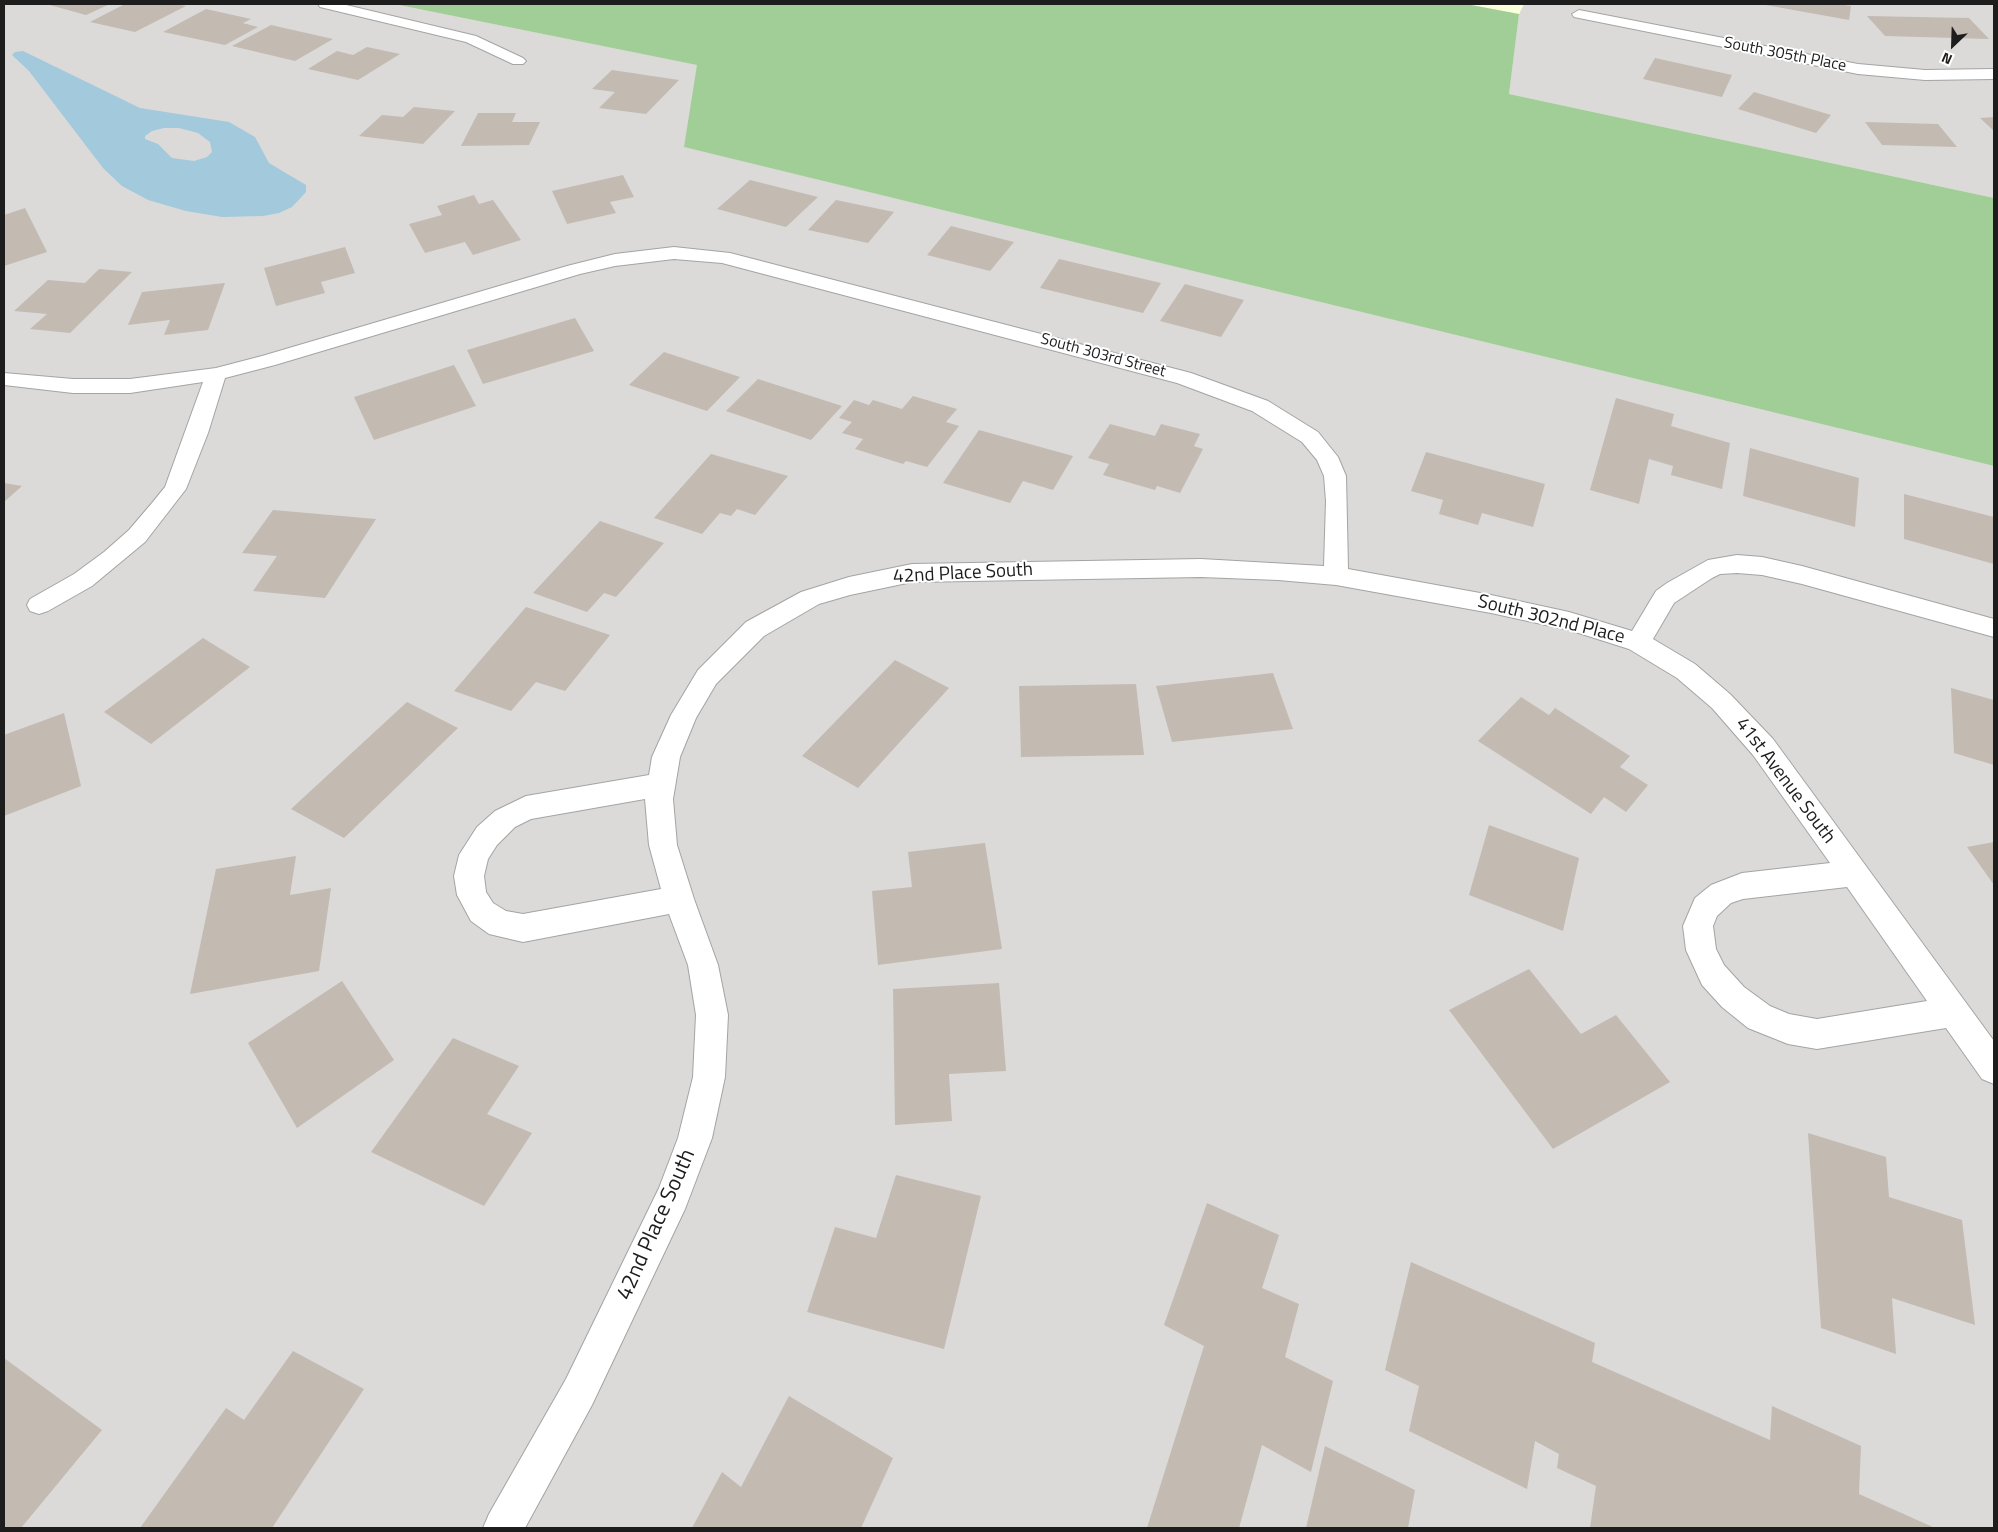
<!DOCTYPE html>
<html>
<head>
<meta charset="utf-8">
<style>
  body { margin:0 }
  #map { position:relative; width:1998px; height:1532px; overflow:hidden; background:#eeebe2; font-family:"Titillium Web",sans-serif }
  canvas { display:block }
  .frame { position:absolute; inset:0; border:5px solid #1d1d1d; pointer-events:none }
  .north { position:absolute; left:1928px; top:20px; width:50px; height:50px; -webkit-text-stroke:4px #fff; paint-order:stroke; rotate:204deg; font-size:14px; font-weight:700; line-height:20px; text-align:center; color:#1d1d1d }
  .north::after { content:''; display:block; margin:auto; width:18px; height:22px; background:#1d1d1d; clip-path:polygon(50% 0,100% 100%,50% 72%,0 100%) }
</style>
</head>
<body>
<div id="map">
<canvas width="1998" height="1532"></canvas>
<div class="frame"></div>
<div class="north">N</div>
</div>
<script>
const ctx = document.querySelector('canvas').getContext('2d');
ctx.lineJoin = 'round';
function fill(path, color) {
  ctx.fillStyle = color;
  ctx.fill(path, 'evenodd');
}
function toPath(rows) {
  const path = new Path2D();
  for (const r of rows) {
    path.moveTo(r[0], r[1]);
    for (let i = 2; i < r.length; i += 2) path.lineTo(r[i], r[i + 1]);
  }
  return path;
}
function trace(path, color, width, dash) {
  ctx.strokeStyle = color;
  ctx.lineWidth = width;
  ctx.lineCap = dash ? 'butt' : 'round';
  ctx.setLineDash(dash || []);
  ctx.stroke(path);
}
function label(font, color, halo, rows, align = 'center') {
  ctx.font = font + ' "Titillium Web",sans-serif';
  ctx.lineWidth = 4;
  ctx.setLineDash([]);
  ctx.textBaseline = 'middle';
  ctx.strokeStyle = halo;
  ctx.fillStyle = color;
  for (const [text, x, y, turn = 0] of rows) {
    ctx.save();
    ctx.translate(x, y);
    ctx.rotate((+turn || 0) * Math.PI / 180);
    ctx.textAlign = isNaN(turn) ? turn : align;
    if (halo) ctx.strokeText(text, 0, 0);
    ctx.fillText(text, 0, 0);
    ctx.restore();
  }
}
const residential = toPath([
  [4,4,394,4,698,65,685,147,1994,466,1994,1528,4,1528],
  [1524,4,1994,4,1994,198,1509,94,1519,14]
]);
const education = toPath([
  [1466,4,1524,4,1519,14]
]);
const forest = toPath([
  [394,4,1466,4,1519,14,1509,94,1994,198,1994,466,684,147,697,65]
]);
const water = toPath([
  [23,51,140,108,229,122,255,137,269,163,306,185,306,192,292,207,279,213,263,216,222,217,186,211,148,200,122,186,103,168,29,71,12,55,15,52],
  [164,128,179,128,198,133,210,142,212,152,207,157,194,161,172,158,158,144,145,139,145,136,152,131]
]);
const building = toPath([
  [46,4,110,4,86,15],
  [125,4,174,4,186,6,135,32,90,22],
  [1760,4,1838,4,1851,6,1849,20],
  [206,9,251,19,243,23,258,27,225,45,163,32],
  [1867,16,1969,18,1989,39,1885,36],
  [271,25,333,39,295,61,232,46],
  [367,47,400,54,358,80,308,69,337,51,353,55],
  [1655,58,1732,75,1722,97,1643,79],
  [612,70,679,80,646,114,599,108,615,92,592,89],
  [1754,92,1831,115,1816,133,1738,109],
  [414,107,455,111,423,144,359,136,382,115,403,117],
  [478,113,516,113,512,122,540,122,529,145,461,146],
  [1994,117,1994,131,1980,118],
  [1865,122,1938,124,1957,147,1882,145],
  [623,175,634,197,610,202,616,213,567,224,552,191],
  [750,180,818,197,786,227,717,209],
  [474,195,479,204,493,200,521,240,473,255,465,242,425,253,409,224,442,215,437,206],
  [836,200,894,212,868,243,808,230],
  [25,208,47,252,4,266,4,215],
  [951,226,1014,242,990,271,927,255],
  [345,247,355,273,321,282,325,293,276,306,264,268],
  [1059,259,1161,283,1143,313,1040,288],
  [99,269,132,272,70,333,30,329,47,314,14,311,48,280,85,283],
  [225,283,208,330,164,335,170,320,128,325,142,292],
  [1185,284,1244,300,1221,337,1160,321],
  [575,318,594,351,483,384,467,350],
  [664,352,740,377,707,411,629,385],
  [454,365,476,406,374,440,354,397],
  [758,379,842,406,811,440,726,411],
  [913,396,957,409,946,422,959,426,927,467,906,461,903,464,855,449,863,439,842,433,852,422,839,418,854,400,869,405,873,400,902,409],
  [1616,398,1674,414,1671,426,1730,443,1722,489,1671,475,1673,466,1649,459,1639,504,1590,490],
  [1110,424,1155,436,1161,424,1200,434,1194,446,1203,449,1180,493,1157,486,1155,490,1103,475,1109,464,1088,458],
  [979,430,1073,456,1053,490,1023,481,1010,503,943,483],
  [1750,448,1859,478,1855,527,1743,496],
  [1426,452,1545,484,1533,527,1482,513,1478,525,1439,514,1443,500,1411,491],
  [711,454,788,476,755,515,737,509,731,516,720,513,702,534,654,518],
  [4,483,22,486,4,502],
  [1904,494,1994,517,1994,564,1904,539],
  [273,510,376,519,325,598,253,591,277,556,242,553],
  [600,521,664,543,616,597,604,593,587,612,533,593],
  [526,607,610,635,565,691,536,682,511,711,454,691],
  [203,638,250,667,151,744,104,712],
  [895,660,949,688,858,788,802,756],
  [1273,673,1293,729,1172,742,1156,686],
  [1136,684,1144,755,1021,757,1019,686],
  [1951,688,1994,700,1994,765,1954,753],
  [1521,697,1549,715,1555,708,1630,756,1620,767,1648,785,1626,812,1604,797,1591,814,1478,741],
  [407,702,458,728,344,838,291,809],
  [64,713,81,786,4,816,4,735],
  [1489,825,1579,858,1563,931,1469,895],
  [1994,842,1994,885,1967,847],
  [985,843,1002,949,878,965,872,891,912,887,908,852],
  [296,856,290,895,331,888,319,971,190,994,216,869],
  [1529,969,1581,1034,1616,1015,1670,1082,1553,1149,1449,1010],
  [342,981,394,1060,297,1128,248,1043],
  [999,983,1006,1071,949,1074,952,1121,895,1125,893,989],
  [453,1038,519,1066,487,1114,532,1133,484,1206,371,1152],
  [1808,1133,1886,1157,1889,1197,1962,1220,1975,1325,1892,1298,1896,1354,1821,1328],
  [896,1175,981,1196,944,1349,807,1312,835,1227,876,1238],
  [1207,1203,1279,1235,1262,1288,1299,1304,1285,1357,1333,1381,1311,1472,1262,1445,1239,1528,1147,1528,1204,1346,1164,1325],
  [1411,1262,1595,1343,1592,1362,1770,1440,1772,1406,1861,1446,1859,1494,1935,1528,1590,1528,1596,1486,1557,1468,1559,1454,1535,1441,1527,1489,1409,1431,1419,1386,1385,1370],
  [293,1351,364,1389,272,1528,140,1528,226,1408,244,1420],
  [4,1358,102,1430,21,1528,4,1528],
  [789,1396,893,1458,861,1528,692,1528,722,1472,741,1487],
  [1325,1446,1415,1490,1408,1528,1306,1528]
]);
const minor = toPath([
  [318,4,342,4,476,36,523,58,526,61,523,64,513,64,466,42,320,7,318,4],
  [1579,10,1858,64,1925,70,1994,69,1994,79,1925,80,1858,74,1574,17,1572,14,1579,10],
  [674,247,730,253,1191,373,1268,401,1318,432,1338,457,1346,476,1348,569,1491,595,1569,612,1632,631,1656,591,1667,583,1708,560,1737,555,1762,557,1802,566,1994,619,1994,637,1802,584,1762,575,1737,573,1720,574,1712,578,1674,603,1653,639,1695,664,1730,694,1773,739,1994,1041,1994,1084,1982,1079,1946,1028,1817,1049,1788,1044,1748,1028,1722,1007,1702,985,1686,950,1683,926,1695,898,1711,885,1742,873,1830,863,1753,755,1712,708,1677,678,1629,649,1569,630,1491,613,1336,585,1278,580,1201,577,912,582,850,595,819,604,764,636,716,684,696,718,680,757,673,799,677,845,694,899,718,965,728,1015,725,1077,712,1138,685,1209,592,1405,525,1528,483,1528,489,1514,566,1379,659,1188,678,1138,693,1077,696,1015,688,965,669,914,523,942,489,934,471,921,457,895,454,876,459,855,477,827,495,811,526,796,649,775,652,757,671,715,698,670,746,622,801,592,849,577,912,564,1201,559,1324,566,1326,501,1324,476,1317,460,1302,442,1252,411,1177,383,722,263,674,259,615,266,580,274,275,365,225,378,208,433,186,489,145,542,92,586,48,611,39,614,30,611,27,605,30,599,74,574,104,552,129,530,152,503,165,487,203,382,130,393,73,393,4,385,4,373,73,379,130,379,216,368,262,356,567,266,615,254,674,247],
  [645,799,649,845,661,889,523,914,506,911,493,903,486,892,484,876,488,859,497,845,515,827,531,819,645,799],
  [1847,887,1927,1001,1817,1019,1789,1014,1770,1006,1744,987,1724,965,1716,949,1713,926,1717,916,1731,903,1743,899,1847,887]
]);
const farStreetnames = [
  ["South 305th Place",1785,55,11],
  ["South 303rd Street",1103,356,15]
];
const streetNames = [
  ["42nd Place South",963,574,-3],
  ["South 302nd Place",1551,620,14],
  ["41st Avenue South",1785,781,53]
];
const nearStreetnames = [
  ["42nd Place South",657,1225,-66]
];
fill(residential, '#dbdad9');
fill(education, '#fbffda');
fill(forest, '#a1ce97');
fill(water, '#a2c9dc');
fill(building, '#c3bab2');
trace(minor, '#a4a4a4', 2);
fill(minor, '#fff');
label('16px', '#1d1d1d', '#fff', farStreetnames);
label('19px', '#1d1d1d', '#fff', streetNames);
label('22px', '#1d1d1d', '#fff', nearStreetnames);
</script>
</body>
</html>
